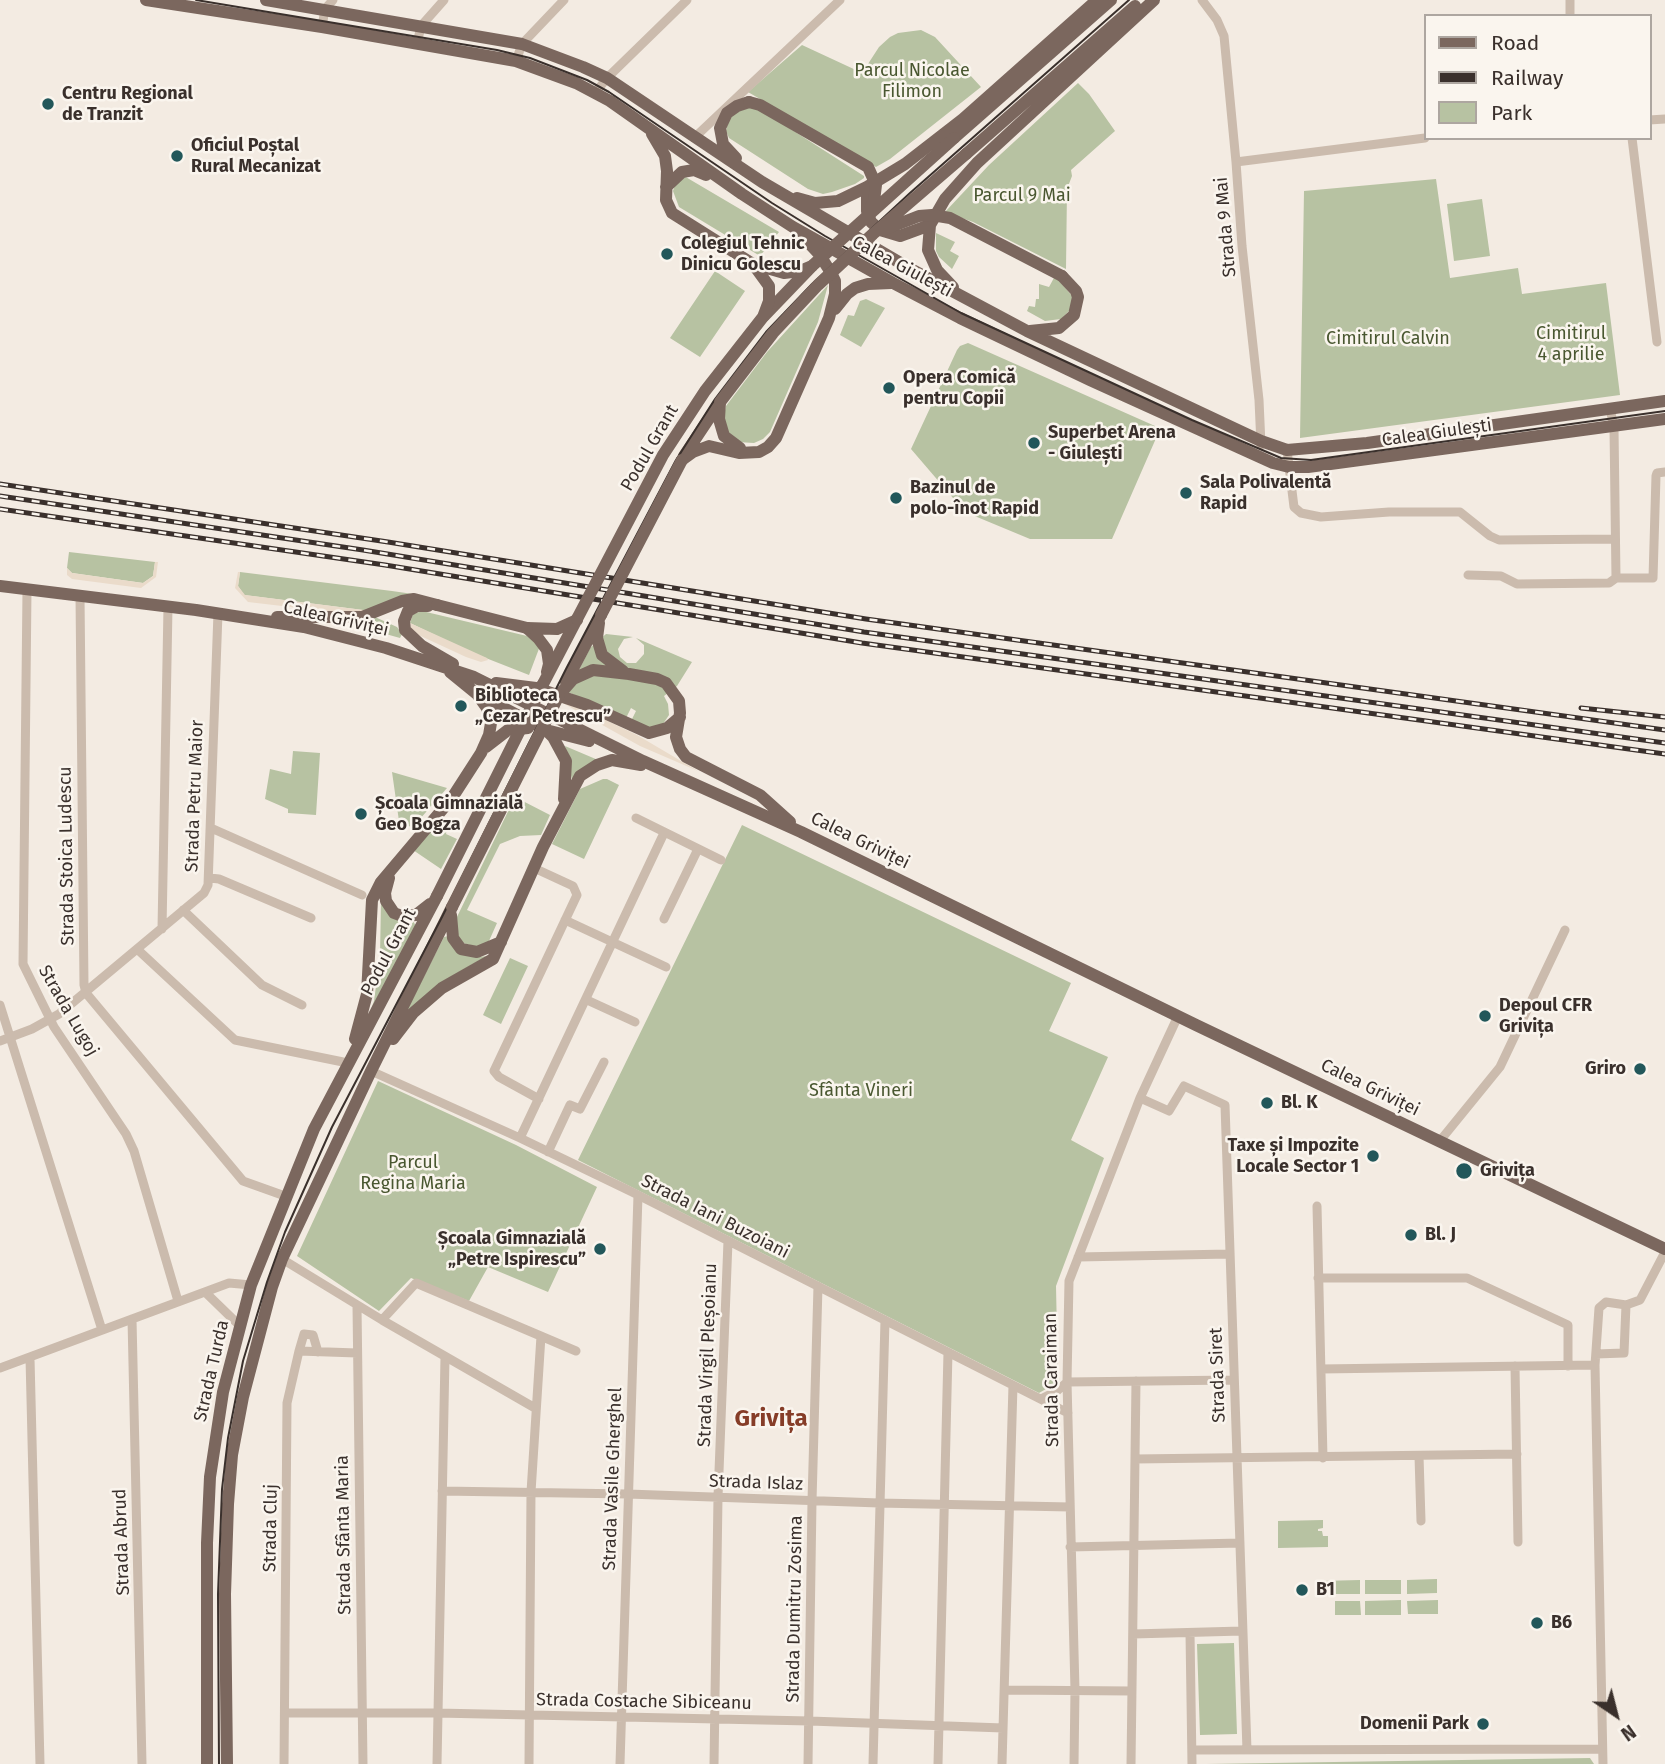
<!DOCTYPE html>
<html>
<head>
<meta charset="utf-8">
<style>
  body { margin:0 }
  #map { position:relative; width:1665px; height:1764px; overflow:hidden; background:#f3ebe2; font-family:"Fira Sans",sans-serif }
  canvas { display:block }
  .legend { position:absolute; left:1424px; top:14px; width:228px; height:126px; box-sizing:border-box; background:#faf5ee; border:2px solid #ada6a0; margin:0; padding:9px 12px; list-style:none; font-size:21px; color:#3a302c }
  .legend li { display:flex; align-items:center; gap:14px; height:35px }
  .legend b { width:35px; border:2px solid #ada6a0 }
  .north { position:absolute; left:1581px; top:1680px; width:70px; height:70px; -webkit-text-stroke:5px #faf5ee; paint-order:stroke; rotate:145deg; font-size:19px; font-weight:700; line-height:28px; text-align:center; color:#3a302c }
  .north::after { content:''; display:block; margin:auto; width:24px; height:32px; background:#3a302c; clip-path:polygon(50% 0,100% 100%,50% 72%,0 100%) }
</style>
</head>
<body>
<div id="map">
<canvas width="1665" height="1764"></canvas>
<ul class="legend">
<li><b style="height:9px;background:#7b675e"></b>Road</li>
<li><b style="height:9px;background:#3a302c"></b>Railway</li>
<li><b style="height:19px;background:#b7c2a2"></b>Park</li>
</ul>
<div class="north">N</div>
</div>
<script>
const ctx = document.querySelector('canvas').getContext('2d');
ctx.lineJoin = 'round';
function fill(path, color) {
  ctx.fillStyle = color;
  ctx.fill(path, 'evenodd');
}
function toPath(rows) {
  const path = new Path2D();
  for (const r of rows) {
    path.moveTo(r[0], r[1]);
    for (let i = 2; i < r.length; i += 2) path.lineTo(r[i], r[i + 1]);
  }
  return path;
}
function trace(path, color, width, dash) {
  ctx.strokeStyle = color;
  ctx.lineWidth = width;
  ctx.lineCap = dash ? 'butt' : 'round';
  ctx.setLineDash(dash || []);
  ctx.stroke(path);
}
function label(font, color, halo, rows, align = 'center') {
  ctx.font = font + ' "Fira Sans",sans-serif';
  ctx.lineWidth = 5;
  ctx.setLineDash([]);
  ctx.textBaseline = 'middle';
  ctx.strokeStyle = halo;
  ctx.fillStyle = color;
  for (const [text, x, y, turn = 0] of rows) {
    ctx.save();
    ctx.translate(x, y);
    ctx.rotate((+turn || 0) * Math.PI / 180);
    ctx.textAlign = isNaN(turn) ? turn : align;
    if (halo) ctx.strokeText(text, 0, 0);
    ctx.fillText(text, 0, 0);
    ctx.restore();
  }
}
const green = toPath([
  [921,30,935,37,981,87,890,159,876,167,748,92,802,45,858,71,866,67,879,47,890,37,898,33],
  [1078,83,1089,94,1115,131,1071,170,1072,176,1067,189,1066,269,973,222,945,212,989,165],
  [747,107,761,110,864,176,864,178,855,184,832,192,823,194,808,189,729,138,726,131,729,117],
  [684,176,779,232,760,256,679,207,673,191,675,185],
  [1436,179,1450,278,1518,268,1522,294,1606,283,1620,395,1300,438,1304,191],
  [1482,199,1490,256,1454,261,1447,204],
  [936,233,955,242,950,251,959,256,952,269,939,257,936,251],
  [715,271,745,291,700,357,670,338],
  [1055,276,1073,297,1071,309,1061,319,1045,321,1027,311,1029,306,1035,307,1036,299,1039,299,1039,284,1049,287],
  [828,285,818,322,770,432,763,439,754,443,737,442,727,431,724,415,726,406,767,352],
  [866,299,885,308,861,347,840,335,848,315,854,316,860,301],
  [968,343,1155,426,1158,430,1157,436,1112,539,1030,539,965,512,911,449,957,350,960,346],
  [69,552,155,562,153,576,143,583,72,573,67,568],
  [240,572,392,591,420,595,371,611,244,595,238,586],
  [422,611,527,636,540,646,529,675,468,651,410,623,413,614],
  [375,617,397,627,402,634,400,638,350,624,351,621],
  [606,634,633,637,624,639,618,649,620,657,627,663,636,663,644,654,644,645,636,638,692,662,677,686,664,696,668,704,669,715,663,724,654,729,631,721,636,711,631,708,626,718,568,692,590,648],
  [565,746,598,760,572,780],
  [293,751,320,753,316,815,288,813,288,809,265,799,270,769,291,774],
  [392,772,447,788,413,827,403,825,399,821],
  [603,779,607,779,619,785,584,859,552,844,580,789],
  [515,797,550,815,541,835,520,836,500,844,467,910,497,923,489,941,482,948,459,942,456,919],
  [439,822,448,827,446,834,457,839,441,869,413,850],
  [742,825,1071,983,1049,1031,1108,1057,1071,1140,1104,1158,1056,1286,1058,1382,1039,1393,578,1160],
  [381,901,413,921,416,926,371,1009,374,1001,380,956],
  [448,936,479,957,487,956,440,983,404,1016,444,937],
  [510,958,528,966,501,1024,483,1015],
  [378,1081,516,1145,597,1187,548,1292,488,1267,469,1301,411,1278,379,1311,297,1256],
  [1323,1520,1323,1528,1318,1529,1318,1531,1322,1531,1323,1536,1328,1536,1328,1547,1278,1548,1278,1521],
  [1437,1579,1437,1593,1407,1594,1407,1580],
  [1360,1580,1360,1594,1330,1594,1330,1592,1320,1592,1320,1581],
  [1365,1580,1401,1580,1401,1594,1365,1594],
  [1401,1600,1401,1615,1365,1615,1365,1601],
  [1438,1600,1438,1614,1408,1614,1407,1601],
  [1335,1601,1360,1601,1361,1615,1335,1615],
  [1234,1643,1237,1734,1200,1735,1197,1644],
  [1590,1758,1594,1764,1206,1764]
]);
const plaza = toPath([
  [155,562,158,562,156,577,141,588,72,579,67,575,67,568,72,573,143,583,153,576],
  [238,572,240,572,238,586,245,595,371,611,350,614,248,602,235,588],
  [410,623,487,658,488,660,481,662,466,657,412,632],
  [553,695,637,735,698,771,640,746,552,697]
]);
const minor = toPath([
  [1202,0,1217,20,1224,36,1236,162,1242,246,1259,400,1261,445],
  [1570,0,1570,16],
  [322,27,325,9,333,0],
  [417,44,421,26,444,0],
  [516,61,522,44,564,0],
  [596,92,607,78,687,0],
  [1649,120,1665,119],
  [694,138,840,0],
  [1632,138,1657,342],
  [1236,162,1425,138],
  [1610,408,1614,428,1616,578],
  [1287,450,1294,507,1301,513,1321,517,1389,512,1460,512,1490,536,1499,540,1615,539],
  [1468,575,1501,576,1517,584,1609,583,1616,578],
  [1616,578,1653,578,1656,476,1657,473,1665,472],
  [27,590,23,964,54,1027,126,1134,134,1151,178,1301],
  [80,596,84,985,86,993,243,1181,285,1196],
  [636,818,721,860],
  [211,828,362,895],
  [534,868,573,886,577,895,494,1071,499,1077,539,1099],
  [210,878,219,879,311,918],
  [183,910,262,985,302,1005],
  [664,919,698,849],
  [565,920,666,967],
  [162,929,168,607],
  [137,949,235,1040,348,1063],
  [587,1000,635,1022],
  [0,1005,102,1330],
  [0,1041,32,1029,59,1014,204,893,208,885,218,613],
  [371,1071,520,1138,632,1192,1068,1413],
  [1140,1098,1169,1111,1184,1086,1225,1105,1247,1750],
  [520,1138,664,833],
  [1439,1142,1500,1067,1565,930],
  [548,1152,570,1105,580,1109,604,1062],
  [1317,1206,1323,1458],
  [1078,1257,1229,1254],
  [282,1259,382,1320,535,1408],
  [1318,1278,1467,1278,1568,1325,1568,1366],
  [205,1292,240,1326],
  [357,1306,363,1764],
  [132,1319,142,1764],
  [382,1320,416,1283,576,1351],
  [299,1351,304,1334,313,1335,318,1352],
  [1596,1354,1624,1353,1626,1305],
  [30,1358,40,1764],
  [1515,1366,1518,1542],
  [0,1368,229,1283,251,1285],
  [1321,1369,1595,1365],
  [1067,1382,1234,1380],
  [1041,1399,1057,1391,1067,1382],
  [1419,1456,1421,1521],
  [1135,1459,1517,1454],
  [442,1491,628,1494,879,1503,1070,1507],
  [1070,1547,1240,1543],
  [1190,1633,1192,1764],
  [1133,1634,1242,1631],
  [1005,1690,1131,1691],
  [285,1713,437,1713,810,1721,1003,1728],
  [1192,1750,1602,1749],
  [284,1764,287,1403,299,1351,357,1353],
  [437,1764,445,1357],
  [529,1764,531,1492,541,1336],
  [620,1764,638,1195],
  [714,1764,718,1497,728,1241],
  [808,1764,812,1501,818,1286],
  [873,1764,885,1320],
  [938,1764,948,1352],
  [1002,1764,1013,1385],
  [1074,1764,1075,1690,1067,1382,1069,1281,1140,1098,1178,1016],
  [1131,1764,1136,1381],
  [1603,1764,1595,1365,1599,1308,1606,1302,1626,1305,1640,1300,1665,1252]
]);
const major = toPath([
  [146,0,322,27,516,61,576,83,610,101,742,194,793,227,893,283,960,318,1090,380,1273,463,1289,467,1308,467,1665,419],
  [266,0,522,44,583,67,607,78,762,182,909,268,1027,331,1261,441,1287,450,1367,443,1665,401],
  [652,134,665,156,667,171,666,200,672,213,753,264],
  [954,138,1111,0],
  [966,154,1135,6],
  [736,158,723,144,720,128,727,113,737,106,749,102],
  [666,187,682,172,694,170,706,175],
  [867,187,867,211,871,222,880,230,900,236,930,225],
  [797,198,815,203,838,201,867,187,905,164,963,119,1097,0],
  [953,287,937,270,928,250,930,225,945,199,977,163,1154,0],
  [835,309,847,294,855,288,868,284,891,283],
  [764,316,812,266],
  [1030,331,1059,328,1074,315,1078,297,1076,291,1062,276],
  [720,402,719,419,724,436,740,448],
  [684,456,720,402],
  [682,460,693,452,709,446,739,453,759,452,768,447,776,438,829,318,835,294,835,281,830,271,819,254,805,239],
  [0,586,196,610,304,627,386,648,474,677,643,761,801,832,1196,1025,1665,1249],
  [428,606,417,606,408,611,404,621,405,630,422,646,453,664],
  [277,617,362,617,402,601,414,599,437,605],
  [599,623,597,638,602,655,623,671],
  [527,628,538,638,547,650,549,664,547,672],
  [527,628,557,629,577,620],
  [450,672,477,694,546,730,553,737,566,761,564,799],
  [566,682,601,615],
  [496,683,536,688,587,705,649,733,667,728,680,717],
  [543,684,577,619],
  [559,695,573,679,593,670,629,674,657,679,666,683,679,701,680,713,676,737,680,749,686,757,760,795,790,822],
  [546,730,589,741],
  [486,747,508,730,528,728],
  [389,878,385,893,386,901,394,913,402,916,416,915,430,904],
  [451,915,453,938,461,949,477,952,501,942],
  [355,1039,367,994,372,900,381,882,452,798,481,753,489,735,491,723,487,708,477,694],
  [393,1039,413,1013,442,988,493,959,543,847,580,776,597,765,612,760,641,765],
  [207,1764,207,1543,210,1477,223,1392,251,1285,314,1129,437,896],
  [227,1764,225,1594,228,1504,232,1455,243,1397,272,1287,282,1259,371,1071,452,907]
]);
const tram = toPath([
  [196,0,497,50,530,58,587,80,609,92,772,203,825,236,961,313,1192,420,1281,458,1311,460,1665,411],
  [219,1764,218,1594,222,1489,228,1438,243,1361,267,1282,285,1232,332,1127,441,919,566,669,676,460,715,399,766,332,812,284,910,193,1129,0]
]);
const rail = toPath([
  [0,484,388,542,866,619,1665,730],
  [0,496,363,550,864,632,1665,743],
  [0,509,385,565,862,643,1665,754],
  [1581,708,1665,717]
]);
const majorBridge = toPath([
  [749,102,760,105,868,167,876,185,874,201,870,209],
  [883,230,919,216,932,215,950,218,1062,276],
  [753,264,784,273,800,271,812,266,954,138],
  [720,402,773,333,818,285,873,234,966,154],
  [437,605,527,628],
  [601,615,682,460],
  [577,619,663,455,705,391,763,317,769,301,769,286,753,264],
  [437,896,543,684],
  [452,907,559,695]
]);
const markers = [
  [48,104,7,"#22575a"],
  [177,156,7,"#22575a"],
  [667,254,7,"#22575a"],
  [889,388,7,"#22575a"],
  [1034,443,7,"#22575a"],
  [1186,493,7,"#22575a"],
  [896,498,7,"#22575a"],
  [461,706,7,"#22575a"],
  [361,814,7,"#22575a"],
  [1485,1016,7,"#22575a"],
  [1640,1069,7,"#22575a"],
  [1267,1103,7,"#22575a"],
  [1373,1156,7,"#22575a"],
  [1464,1171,9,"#22575a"],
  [1411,1235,7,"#22575a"],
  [600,1249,7,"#22575a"],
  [1302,1590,7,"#22575a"],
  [1537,1623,7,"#22575a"],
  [1483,1724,7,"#22575a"]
];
const parkNames = [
  ["Parcul Nicolae",912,71],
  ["Filimon",912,92],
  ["Parcul 9 Mai",1022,196],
  ["Cimitirul",1571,334],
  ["4 aprilie",1571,355],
  ["Cimitirul Calvin",1388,339],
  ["Sfânta Vineri",861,1091],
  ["Parcul",413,1163],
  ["Regina Maria",413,1184]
];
const poiNames = [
  ["Centru Regional",62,94],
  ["de Tranzit",62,115],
  ["Oficiul Poștal",191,146],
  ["Rural Mecanizat",191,167],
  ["Colegiul Tehnic",681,244],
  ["Dinicu Golescu",681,265],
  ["Opera Comică",903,378],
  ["pentru Copii",903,399],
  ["Superbet Arena",1048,433],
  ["- Giulești",1048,454],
  ["Sala Polivalentă",1200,483],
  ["Rapid",1200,504],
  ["Bazinul de",910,488],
  ["polo-înot Rapid",910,509],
  ["Biblioteca",475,696],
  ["„Cezar Petrescu”",475,717],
  ["Școala Gimnazială",375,804],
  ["Geo Bogza",375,825],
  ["Depoul CFR",1499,1006],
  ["Grivița",1499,1027],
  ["Griro",1626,1069,"right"],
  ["Bl. K",1281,1103],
  ["Taxe și Impozite",1359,1146,"right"],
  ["Locale Sector 1",1359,1167,"right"],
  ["Grivița",1480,1171],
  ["Bl. J",1425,1235],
  ["Școala Gimnazială",586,1239,"right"],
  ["„Petre Ispirescu”",586,1260,"right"],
  ["B1",1316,1590],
  ["B6",1551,1623],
  ["Domenii Park",1469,1724,"right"]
];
const streetNames = [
  ["Strada 9 Mai",1226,227,-95],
  ["Calea Giulești",902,267,28],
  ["Calea Giulești",1437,433,-8],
  ["Podul Grant",650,448,-60],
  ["Calea Griviței",336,619,13],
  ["Strada Petru Maior",195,796,-88],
  ["Calea Griviței",860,841,26],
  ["Strada Stoica Ludescu",67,856,-91],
  ["Podul Grant",389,952,-62],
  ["Strada Lugoj",68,1011,60],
  ["Calea Griviței",1370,1088,26],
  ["Strada Iani Buzoiani",715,1217,27],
  ["Strada Virgil Pleșoianu",708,1355,-88],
  ["Strada Turda",212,1371,-77],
  ["Strada Siret",1218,1375,-92],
  ["Strada Caraiman",1052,1380,-91],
  ["Strada Vasile Gherghel",613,1479,-88],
  ["Strada Islaz",756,1483,2],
  ["Strada Cluj",271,1528,-89],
  ["Strada Sfânta Maria",344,1535,-91],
  ["Strada Abrud",122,1542,-92],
  ["Strada Dumitru Zosima",795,1609,-89],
  ["Strada Costache Sibiceanu",644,1702,1]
];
const districtNames = [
  ["Grivița",771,1419]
];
fill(green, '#b7c2a2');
fill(plaza, '#eadbca');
trace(minor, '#cbbbad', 9);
trace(major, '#7b675e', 12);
trace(tram, '#3a302c', 2);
trace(rail, '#3a302c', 5);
trace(rail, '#faf5ee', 2.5, [8]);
trace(majorBridge, '#7b675e', 12);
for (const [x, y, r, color] of markers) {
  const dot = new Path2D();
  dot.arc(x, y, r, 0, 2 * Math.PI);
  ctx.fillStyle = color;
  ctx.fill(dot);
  trace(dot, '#faf5ee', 2.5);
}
label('18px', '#495730', '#faf5ee', parkNames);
label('bold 18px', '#3a302c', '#faf5ee', poiNames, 'left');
label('18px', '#3a302c', '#faf5ee', streetNames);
label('bold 24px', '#863d28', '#faf5ee', districtNames);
</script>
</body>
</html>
